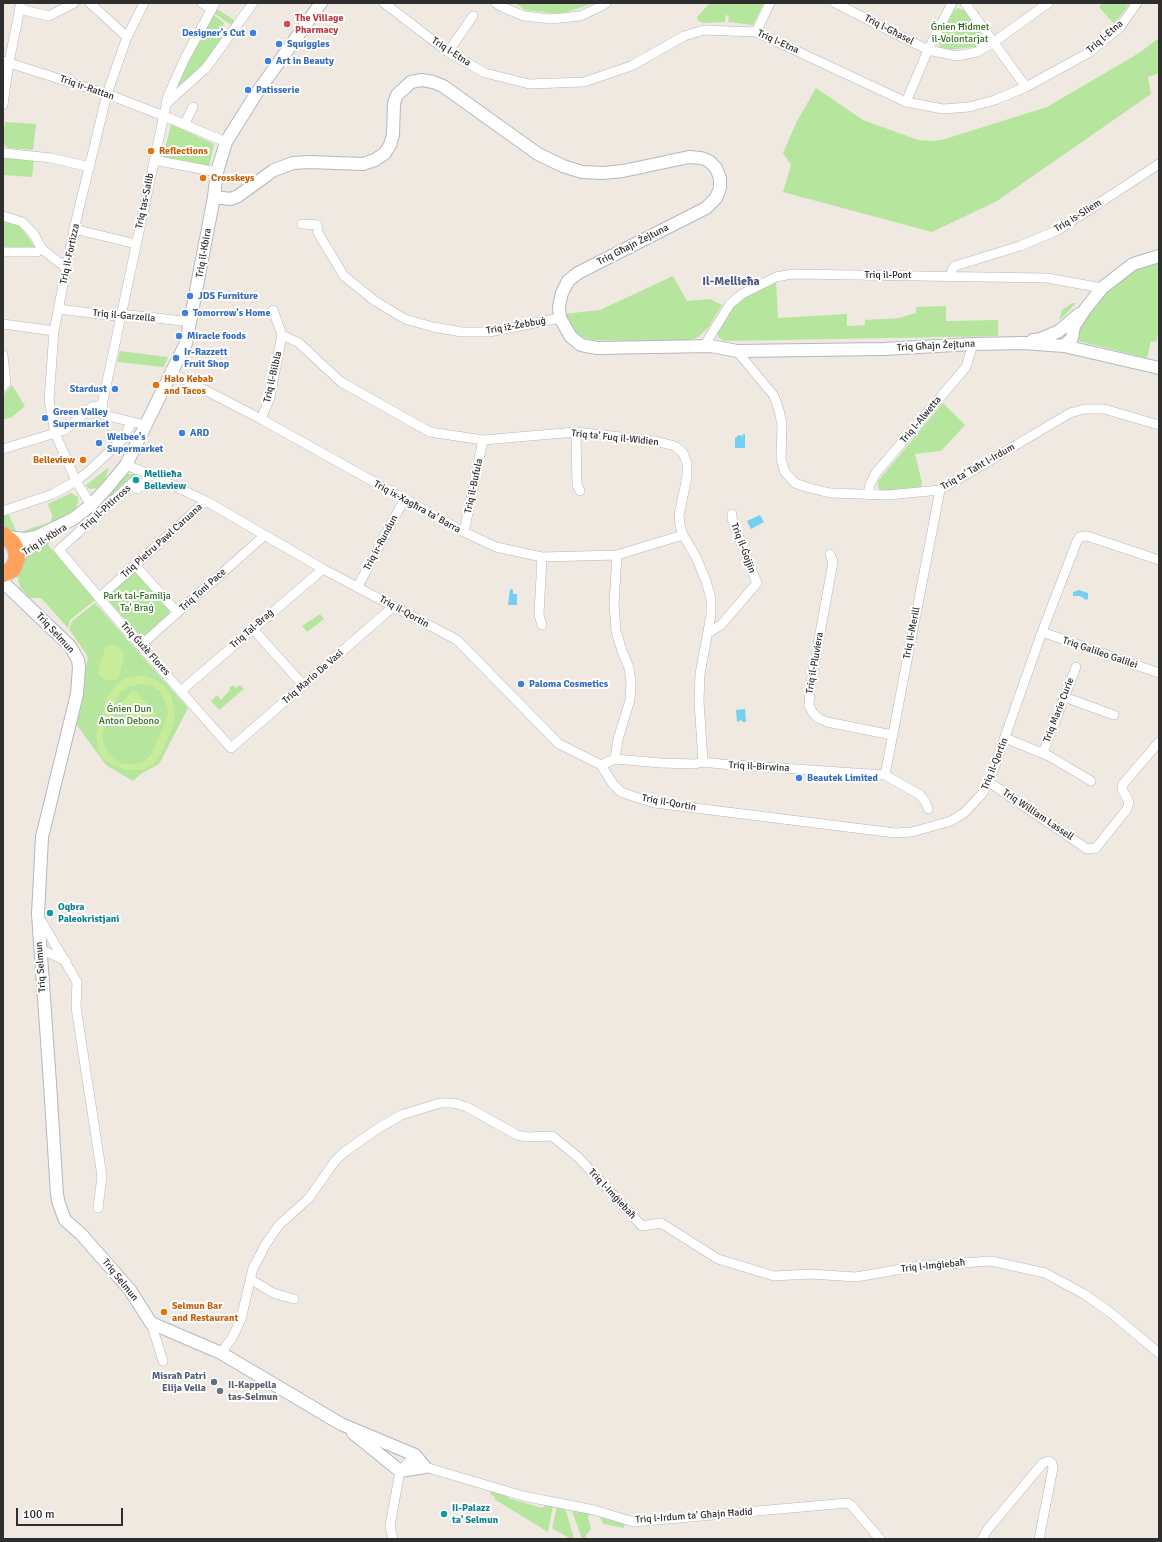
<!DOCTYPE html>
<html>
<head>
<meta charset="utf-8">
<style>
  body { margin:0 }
  #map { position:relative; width:1162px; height:1542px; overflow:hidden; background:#efe9e1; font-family:Signika,sans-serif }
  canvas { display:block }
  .frame { position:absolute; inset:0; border:4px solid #2e2e2e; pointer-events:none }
  .scale { position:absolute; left:16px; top:1508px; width:107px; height:18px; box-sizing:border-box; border:2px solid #2e2e2e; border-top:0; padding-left:5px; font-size:12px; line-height:14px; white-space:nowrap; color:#2e2e2e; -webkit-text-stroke:3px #fff; paint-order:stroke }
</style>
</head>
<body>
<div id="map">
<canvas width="1162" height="1542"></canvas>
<div class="frame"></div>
<div class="scale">100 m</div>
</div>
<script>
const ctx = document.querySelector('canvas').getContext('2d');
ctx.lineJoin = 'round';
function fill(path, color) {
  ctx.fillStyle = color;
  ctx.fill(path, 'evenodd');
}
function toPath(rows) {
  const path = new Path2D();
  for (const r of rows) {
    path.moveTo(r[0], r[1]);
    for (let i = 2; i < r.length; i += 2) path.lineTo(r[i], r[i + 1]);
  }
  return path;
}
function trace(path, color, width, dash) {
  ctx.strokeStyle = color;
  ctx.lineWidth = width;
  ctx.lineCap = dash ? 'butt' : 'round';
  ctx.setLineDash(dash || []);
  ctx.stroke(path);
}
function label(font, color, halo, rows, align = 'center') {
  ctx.font = font + ' Signika,sans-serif';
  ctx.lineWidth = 4;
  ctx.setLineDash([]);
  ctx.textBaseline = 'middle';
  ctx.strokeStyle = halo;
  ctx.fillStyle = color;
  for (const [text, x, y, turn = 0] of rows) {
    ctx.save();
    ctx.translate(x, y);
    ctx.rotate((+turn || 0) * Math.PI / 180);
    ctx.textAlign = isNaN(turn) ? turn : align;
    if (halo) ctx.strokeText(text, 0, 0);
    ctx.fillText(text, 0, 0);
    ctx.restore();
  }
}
const green = toPath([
  [515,3,593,3,562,14,525,10],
  [710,3,764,3,753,25,728,22,729,16,726,15,725,22,703,23,698,21,697,17],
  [1102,3,1130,3,1114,24,1099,7],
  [958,8,965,11,984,38,982,45,975,47,948,50,941,48,938,41,953,11],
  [217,9,237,22,234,27,214,13],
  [213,14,224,23,221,29,227,33,208,60,172,95],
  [1159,38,1159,73,1148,77,1151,94,997,201,932,232,783,192,791,165,783,153,796,123,816,88,863,120,918,140,934,141,945,139,1047,107,1139,53],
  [5,122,36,124,33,150,8,148,3,144],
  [171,124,214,144,209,167,163,158],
  [6,158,34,160,32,177,3,175,3,160],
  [4,220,20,226,35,247,27,250,3,251,3,221],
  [1159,261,1159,330,1156,342,1151,341,1147,358,1078,341,1077,340,1076,328,1113,284,1139,267],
  [673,276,687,301,710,299,722,305,708,328,698,337,686,342,592,340,574,334,563,314,600,310],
  [776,281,778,318,847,314,847,326,865,325,865,320,899,318,916,313,916,307,946,306,946,321,998,320,998,336,725,341,721,339,718,337,717,330,729,310,741,298],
  [1072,303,1076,303,1064,316,1059,320,1062,310],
  [120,351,168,357,164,367,117,362],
  [12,385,25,406,12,417,3,420,3,395],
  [943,403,965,425,941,451,915,454,922,483,921,487,885,493,880,491,878,486,878,481],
  [109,467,105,480,97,488,90,489,87,487,86,485],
  [126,474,138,474,111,498,104,503],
  [71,493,78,497,78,502,75,510,69,516,32,536,3,532,3,516,9,515,17,533,51,522,52,515,48,504],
  [45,541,95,600,70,620,68,628,41,598,30,598,20,587,16,572,24,556],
  [135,569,169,607,169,616,143,639,104,596],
  [95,603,188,708,159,764,142,773,133,781,106,765,76,724,88,657,69,629,72,621],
  [320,614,324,619,307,632,302,626],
  [233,685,236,688,240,685,244,689,219,710,211,701,217,695,221,700,230,690,229,688],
  [492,1489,504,1492,508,1498,542,1508,547,1505,553,1506,548,1532,494,1499,495,1497,490,1494],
  [557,1506,565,1508,574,1538,571,1539,552,1528],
  [571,1508,591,1512,588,1517,591,1529,586,1535,586,1539,582,1539],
  [599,1513,625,1522,624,1528,603,1524]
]);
const pitch = toPath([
  [113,645,117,646,123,651,124,659,119,676,116,679,108,681,101,677,98,673,99,667,105,648,106,646],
  [142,675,154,679,165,686,171,696,175,711,174,723,161,755,154,764,144,770,125,770,111,764,102,758,98,750,97,740,97,731,107,697,116,685,126,678],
  [141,684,151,686,160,691,165,701,168,711,166,720,151,755,142,762,132,765,121,763,114,759,107,752,103,741,102,735,116,701,121,692,129,687],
  [134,690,156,714,142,727,120,703]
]);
const water = toPath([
  [743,434,745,434,745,448,735,448,735,438,739,435,743,436],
  [760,515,764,522,751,529,747,521],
  [510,589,513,590,513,594,517,594,517,605,508,605],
  [1079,590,1088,593,1088,599,1086,600,1080,596,1073,596,1073,592],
  [745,709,746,722,743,722,741,720,737,722,736,710]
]);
const street = toPath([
  [90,3,127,37],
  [202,3,211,9],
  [384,3,448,52,485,73,529,84,584,82,631,66,684,36,704,30,756,32,906,102,943,109,969,107,995,100,1026,87,1090,52,1120,27,1137,3],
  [496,3,502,7,524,16,551,19,580,16,600,7,606,3],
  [835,3,928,50,957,56,977,52,994,42,1048,3],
  [965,3,1026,87],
  [19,9,49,16,74,3],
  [756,32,770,3],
  [448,52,473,16],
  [3,61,107,94,164,116,226,142],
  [906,102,928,50,952,3],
  [166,104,206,68,253,3],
  [3,105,9,62,21,3],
  [184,125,193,107],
  [3,153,51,158,90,167],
  [154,160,217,172],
  [3,216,22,222,33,233,42,249,66,268],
  [302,224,317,225,318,233,344,276,375,301,405,319,433,327,462,332,489,332,560,318],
  [74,229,136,244],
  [3,252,37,252,42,249],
  [951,276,952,270,955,266,1020,246,1058,230,1159,164],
  [58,309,116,316,121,314,130,315,191,322],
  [273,310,282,335,299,343,341,382,430,432,483,440,576,432,655,441,675,446,683,453,687,463,687,477,679,515,680,526,683,535,696,557,706,581,711,599,711,615,700,674,699,701,703,762],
  [3,324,54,331],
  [704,346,730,304,742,294,776,277,792,274,1047,278,1102,288],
  [737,351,774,396,779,410,782,425,781,459,785,472,795,483,806,487,830,493,888,495,940,490,1070,413,1084,409,1104,409,1159,425],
  [3,355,6,383,3,386],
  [172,373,261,419,464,532,496,547,542,557,617,555,683,535],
  [261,419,270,397,282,335],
  [145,425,104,415,102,405,168,96,185,58,215,3],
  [576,432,577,485,580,491],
  [3,449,65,430,92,407,102,405],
  [126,465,151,475,206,501,323,569,457,640,559,744,601,765,613,784,621,792,635,797,655,803,895,833,912,832,951,821,964,813,982,794,989,782,1042,632,1077,541,1080,537,1087,536,1159,560],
  [151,475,137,489,132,483,59,550,124,627,231,748,394,606],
  [868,495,870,484,876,473,966,367,973,344],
  [91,505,76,481,55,433,49,400,54,331,74,229,107,94,127,37,144,3],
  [3,511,53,494,76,481,90,470,125,437,131,422],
  [464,532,483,440],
  [830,554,833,562,810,688,809,706,813,713,818,718,827,722,892,735],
  [542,557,539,615,542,625],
  [136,566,177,612],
  [358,586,404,500],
  [100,597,206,501],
  [253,629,303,685],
  [1042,632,1159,673],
  [708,633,721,625,757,583,732,519,732,514],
  [141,645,265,535],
  [182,690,323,569],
  [1064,697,1114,715],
  [1005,738,1049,756,1091,781],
  [1043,753,1076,667],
  [615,759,618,739,630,700,631,683,629,668,622,651,616,631,614,604,617,555],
  [601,765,615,759,661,763,695,764,703,762,721,764,885,775,920,795,925,801,928,809],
  [885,775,940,490],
  [989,782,1087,849,1096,848,1127,809,1129,802,1122,789,1123,784,1159,742],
  [39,917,77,982,76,1007,102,1176,98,1208],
  [40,949,66,961],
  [250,1279,273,1293,294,1299],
  [151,1323,163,1361],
  [221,1353,232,1338,241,1319,253,1268,266,1244,279,1225,309,1198,335,1161,343,1153,377,1129,401,1115,440,1103,454,1103,467,1107,517,1135,527,1137,552,1136,579,1158,642,1226,661,1223,718,1259,774,1276,810,1274,856,1277,919,1266,991,1261,1045,1273,1084,1294,1111,1313,1159,1353],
  [425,1467,523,1496,594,1510,634,1522,847,1503,851,1505,880,1539],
  [393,1539,390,1526,400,1471,415,1455],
  [982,1539,988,1529,1043,1463,1049,1461,1052,1464,1053,1468,1039,1539]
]);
const secondary = toPath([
  [214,197,231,199,238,196,274,170,293,163,309,162,363,164,375,160,385,153,390,145,393,135,394,103,397,95,411,82,422,80,433,82,443,86,538,154,563,166,582,172,603,173,623,171,689,157,701,158,709,161,716,168,720,178,720,188,716,198,706,208,578,273,568,281,562,293,559,306,560,318,571,337,581,345,597,348,711,346,737,351,883,349,973,344,1023,343,1064,346,1159,368],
  [1033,340,1041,339,1059,331,1079,314],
  [1064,346,1072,338,1074,326,1086,308,1102,288,1133,264,1159,256],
  [6,537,26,539,36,537,73,519,91,505,106,489,126,465,186,343,214,197,217,172,226,142,256,94,321,3],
  [17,558,25,550,43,539],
  [3,582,70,646,78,660,79,668,77,694,42,837,38,914,50,1083,57,1195,59,1204,65,1220,81,1234,130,1290,151,1323,221,1353,341,1424,415,1455,425,1467],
  [353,1433,400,1471,425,1467]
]);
const highway = toPath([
  [3,535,12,542,16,549,17,558,13,569,3,574]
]);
const markers = [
  [287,24,4,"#e0444e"],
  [253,33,4,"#3f7fe0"],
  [279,44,4,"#3f7fe0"],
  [268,61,4,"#3f7fe0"],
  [248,90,4,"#3f7fe0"],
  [151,151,4,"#e8710a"],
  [203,178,4,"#e8710a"],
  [190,296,4,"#3f7fe0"],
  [185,313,4,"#3f7fe0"],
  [179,336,4,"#3f7fe0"],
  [176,358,4,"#3f7fe0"],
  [156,385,4,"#e8710a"],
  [115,389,4,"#3f7fe0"],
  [45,418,4,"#3f7fe0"],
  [182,433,4,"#3f7fe0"],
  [99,443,4,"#3f7fe0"],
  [83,460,4,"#e8710a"],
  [136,480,4,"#0f9aa8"],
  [521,684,4,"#3f7fe0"],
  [799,778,4,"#3f7fe0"],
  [50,913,4,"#0f9aa8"],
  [164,1312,4,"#e8710a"],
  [214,1382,4,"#5c6f8a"],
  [220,1391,4,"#6b7280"],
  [444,1514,4,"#0f9aa8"]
];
const healthNames = [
  ["The Village",295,18],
  ["Pharmacy",295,30]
];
const parkNames = [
  ["Ġnien Ħidmet",960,27],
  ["il-Volontarjat",960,39],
  ["Park tal-Familja",137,596],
  ["Ta' Braġ",137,608],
  ["Ġnien Dun",129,709],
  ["Anton Debono",129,721]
];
const streetNames = [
  ["Triq l-Għasel",889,30,27],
  ["Triq l-Etna",1105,37,-41],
  ["Triq l-Etna",778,42,24],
  ["Triq l-Etna",451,52,33],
  ["Triq ir-Rattan",87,88,19],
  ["Triq tas-Salib",145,201,-78],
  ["Triq is-Sliem",1078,216,-32],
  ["Triq Għajn Żejtuna",633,245,-27],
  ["Triq il-Kbira",204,253,-80],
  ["Triq il-Fortizza",70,254,-78],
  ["Triq il-Pont",888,275],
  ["Triq il-Garzella",124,316,5],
  ["Triq iż-Żebbuġ",516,326,-10],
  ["Triq Għajn Żejtuna",936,346,-3],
  ["Triq il-Bilbla",273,377,-77],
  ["Triq l-Alwetta",921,420,-50],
  ["Triq ta' Fuq il-Widien",615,438,6],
  ["Triq ta' Taħt l-Irdum",978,467,-30],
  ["Triq il-Bufula",474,486,-78],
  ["Triq ix-Xagħra ta' Barra",417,507,29],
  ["Triq il-Pitirross",106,508,-42],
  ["Triq il-Kbira",45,540,-32],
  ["Triq Pietru Pawl Caruana",162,541,-42],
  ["Triq ir-Rundun",381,543,-62],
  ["Triq il-Ġojjin",743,548,69],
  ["Triq Toni Pace",203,590,-42],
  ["Triq il-Qortin",404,612,29],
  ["Triq Tal-Braġ",252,629,-41],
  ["Triq Selmun",55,633,47],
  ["Triq il-Merill",912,633,-79],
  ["Triq Ġużè Flores",145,649,48],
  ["Triq Galileo Galilei",1100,653,19],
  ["Triq il-Pluviera",815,663,-80],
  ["Triq Mario De Vasi",313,677,-41],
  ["Triq Marie Curie",1059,710,-69],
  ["Triq il-Qortin",995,764,-68],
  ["Triq il-Birwina",759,767,3],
  ["Triq il-Qortin",669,803,10],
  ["Triq William Lassell",1038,815,34],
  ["Triq Selmun",41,967,-94],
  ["Triq l-Imġiebaħ",612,1194,47],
  ["Triq l-Imġiebaħ",933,1266,-6],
  ["Triq Selmun",120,1280,51],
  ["Triq l-Irdum ta' Għajn Ħadid",694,1516,-4]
];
const shopNames = [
  ["Designer's Cut",245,33,"right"],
  ["Squiggles",287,44],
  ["Art in Beauty",276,61],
  ["Patisserie",256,90],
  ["JDS Furniture",198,296],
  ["Tomorrow's Home",193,313],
  ["Miracle foods",187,336],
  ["Ir-Razzett",184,352],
  ["Fruit Shop",184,364],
  ["Stardust",107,389,"right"],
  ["Green Valley",53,412],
  ["Supermarket",53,424],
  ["ARD",190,433],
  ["Welbee's",107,437],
  ["Supermarket",107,449],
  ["Paloma Cosmetics",529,684],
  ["Beautek Limited",807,778]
];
const foodNames = [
  ["Reflections",159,151],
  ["Crosskeys",211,178],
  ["Halo Kebab",164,379],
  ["and Tacos",164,391],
  ["Belleview",75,460,"right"],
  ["Selmun Bar",172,1306],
  ["and Restaurant",172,1318]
];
const cultureNames = [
  ["Mellieħa",144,474],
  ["Belleview",144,486],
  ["Oqbra",58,907],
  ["Paleokristjani",58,919],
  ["Il-Palazz",452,1508],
  ["ta' Selmun",452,1520]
];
const serviceNames = [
  ["Misraħ Patri",206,1376],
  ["Elija Vella",206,1388]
];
const worshipNames = [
  ["Il-Kappella",228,1385],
  ["tas-Selmun",228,1397]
];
const quarterNames = [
  ["Il-Mellieħa",731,282]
];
fill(green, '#b6e59e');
fill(pitch, '#c9ec9a');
fill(water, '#75cff0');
trace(street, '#b4b7c1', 10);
trace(secondary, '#b4b7c1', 14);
trace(highway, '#c9c9c9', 18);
trace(street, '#fff', 9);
trace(secondary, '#fff', 12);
trace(highway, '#ffa35c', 16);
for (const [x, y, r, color] of markers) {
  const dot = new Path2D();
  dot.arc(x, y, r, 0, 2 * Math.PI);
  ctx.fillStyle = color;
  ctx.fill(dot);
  trace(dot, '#fff', 1.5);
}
label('bold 10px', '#be3a42', '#fff', healthNames, 'left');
label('10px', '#2c6e1b', '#fff', parkNames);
label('10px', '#2e2e2e', '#fff', streetNames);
label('bold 10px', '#366cbe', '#fff', shopNames, 'left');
label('bold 10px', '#c56008', '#fff', foodNames, 'left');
label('bold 10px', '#0d838f', '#fff', cultureNames, 'left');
label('bold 10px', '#4e5e75', '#fff', serviceNames, 'right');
label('bold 10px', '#5b616d', '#fff', worshipNames, 'left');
label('bold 12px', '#4d5680', '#fff', quarterNames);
</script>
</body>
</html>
